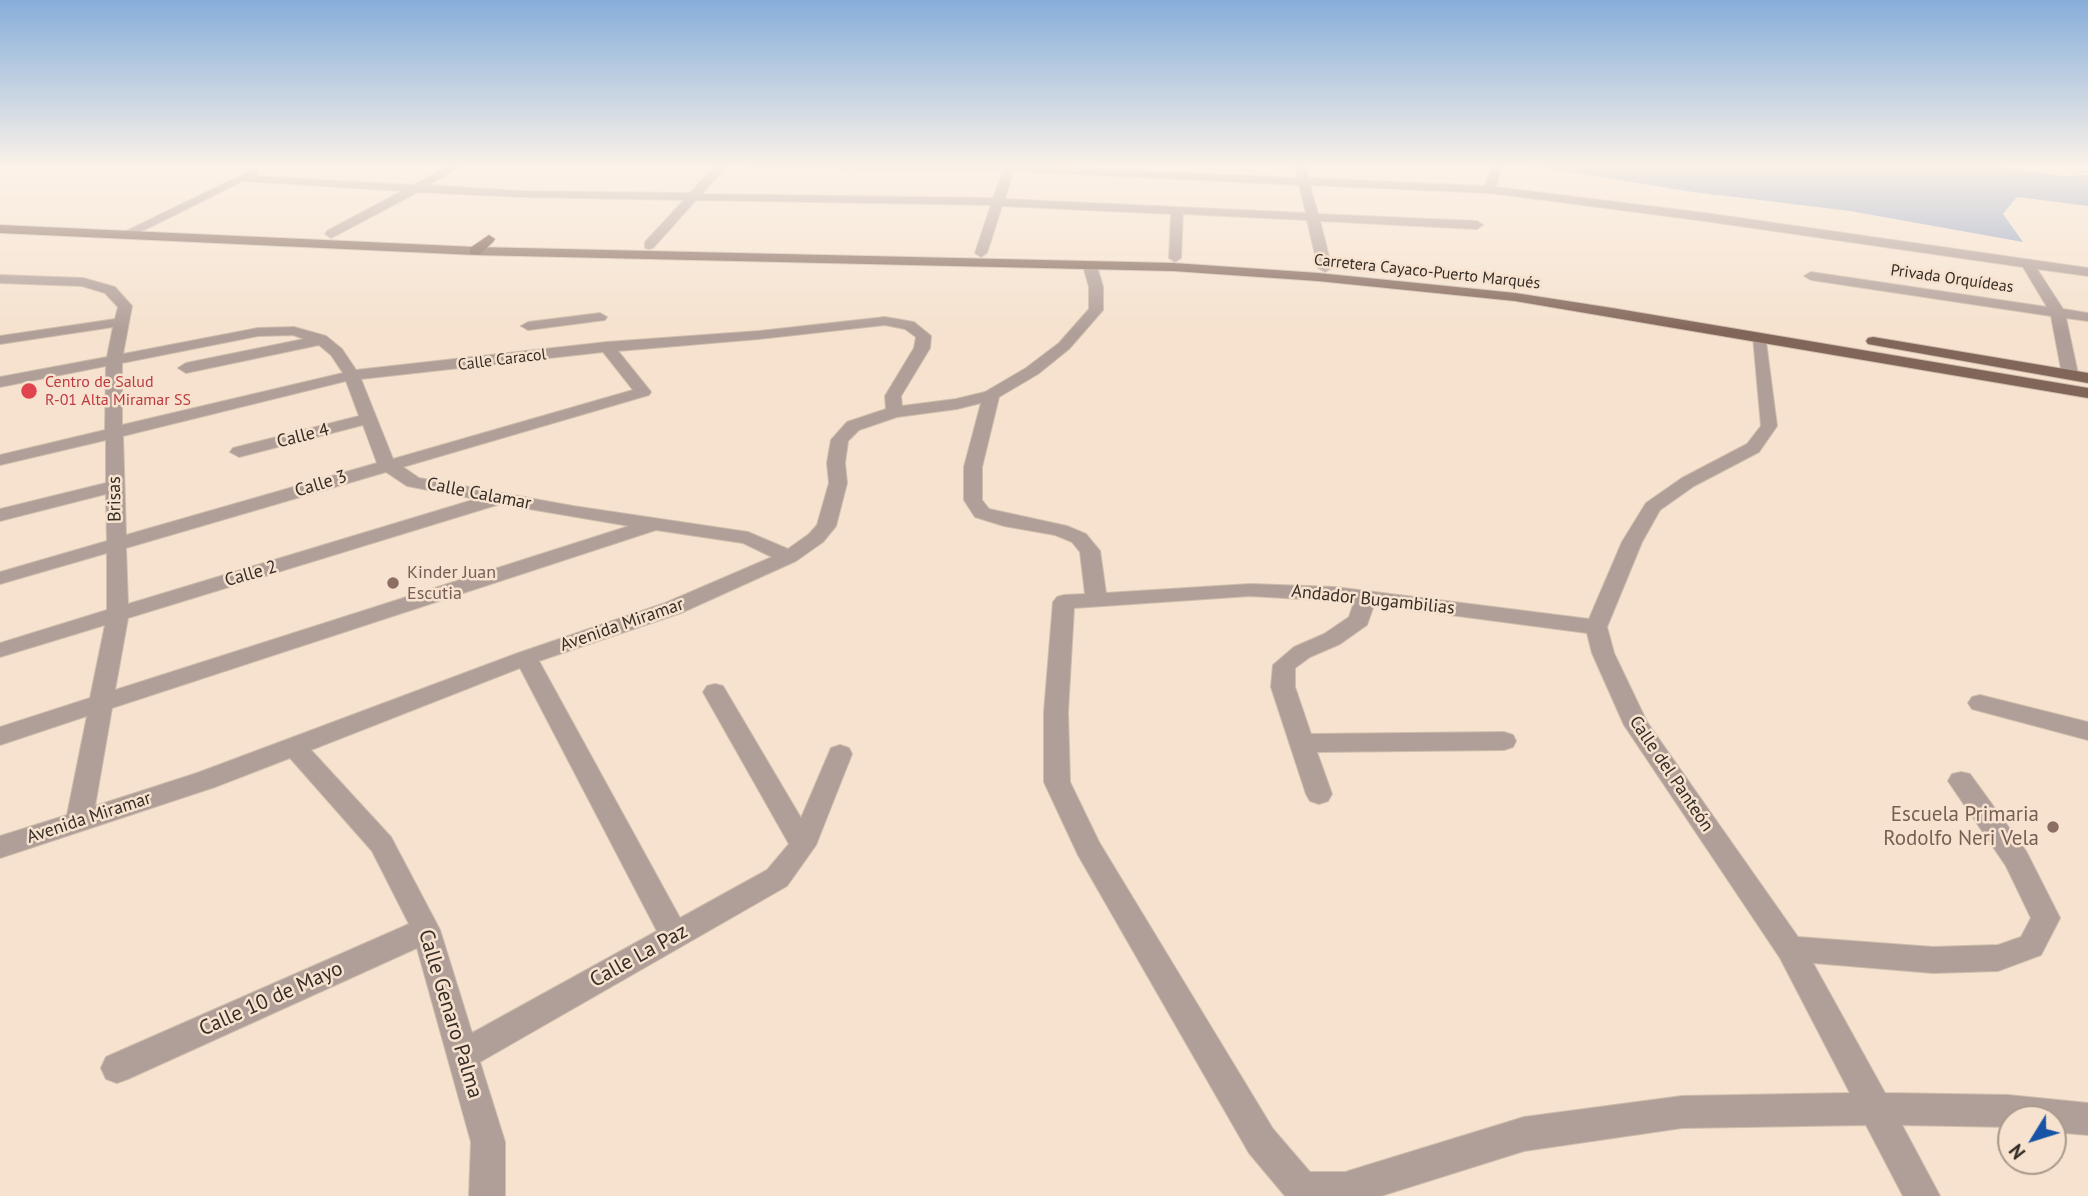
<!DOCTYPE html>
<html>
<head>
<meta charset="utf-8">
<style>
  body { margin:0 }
  #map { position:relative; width:2088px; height:1196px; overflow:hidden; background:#f6e2ce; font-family:"PT Sans",sans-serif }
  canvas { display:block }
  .north { position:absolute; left:1997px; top:1105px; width:70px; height:70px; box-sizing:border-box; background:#f6e2ce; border:2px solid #a99a8b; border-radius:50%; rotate:232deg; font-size:19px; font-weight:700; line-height:28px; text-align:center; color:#352d26 }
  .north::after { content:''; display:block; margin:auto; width:24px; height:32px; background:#1754a5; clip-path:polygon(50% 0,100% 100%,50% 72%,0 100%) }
</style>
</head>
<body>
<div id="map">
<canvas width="2088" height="1196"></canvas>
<div class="north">N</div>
</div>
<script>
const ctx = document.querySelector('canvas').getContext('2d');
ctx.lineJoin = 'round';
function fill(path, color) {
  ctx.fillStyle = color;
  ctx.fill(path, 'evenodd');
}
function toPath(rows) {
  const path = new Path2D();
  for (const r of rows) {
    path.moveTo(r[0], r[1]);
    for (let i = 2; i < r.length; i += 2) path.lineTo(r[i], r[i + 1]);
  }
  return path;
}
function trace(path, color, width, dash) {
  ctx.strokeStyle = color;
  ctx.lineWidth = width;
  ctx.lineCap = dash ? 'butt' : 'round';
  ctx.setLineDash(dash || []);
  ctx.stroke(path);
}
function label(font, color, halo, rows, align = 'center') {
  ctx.font = font + ' "PT Sans",sans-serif';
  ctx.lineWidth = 5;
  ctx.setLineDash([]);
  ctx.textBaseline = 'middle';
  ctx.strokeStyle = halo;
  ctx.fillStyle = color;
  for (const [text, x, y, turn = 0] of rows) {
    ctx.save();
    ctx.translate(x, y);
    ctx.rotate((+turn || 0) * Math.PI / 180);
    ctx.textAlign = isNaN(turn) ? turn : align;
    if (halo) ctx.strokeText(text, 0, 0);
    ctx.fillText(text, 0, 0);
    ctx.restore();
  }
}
const water = toPath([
  [1526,165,1988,165,2063,176,2088,175,2088,206,2017,197,2003,214,2023,242,1850,211,1693,192]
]);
const minor = toPath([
  [450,165,463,165,429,185,520,191,690,193,716,165,727,165,702,194,993,198,1003,171,754,168,749,165,1015,165,1298,178,1295,165,1305,165,1309,178,1485,186,1492,165,1502,165,1496,187,1705,213,2088,268,2088,276,2037,269,2063,309,2088,313,2088,321,2066,318,2078,374,2070,379,2062,374,2051,316,1811,280,1804,276,1811,272,2047,307,2023,267,1705,221,1490,193,1310,185,1318,214,1477,221,1483,225,1477,229,1320,221,1332,268,1325,272,1318,268,1307,220,1183,214,1181,258,1175,262,1169,258,1171,214,1002,206,987,253,981,257,975,253,991,205,696,200,653,248,649,249,645,248,645,242,684,200,520,197,418,192,331,238,325,234,327,231,402,191,243,181,128,238,120,238,118,235,254,169,259,172,255,176,414,185,450,165],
  [1013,171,1299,185,1306,213,1005,199,1013,171],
  [1090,262,1097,266,1103,287,1103,310,1069,349,1038,374,999,397,982,467,982,500,989,509,1067,526,1086,534,1100,551,1106,593,1250,584,1335,587,1589,619,1622,542,1646,503,1682,478,1747,444,1761,426,1753,337,1755,334,1765,334,1777,426,1759,452,1694,486,1660,510,1642,542,1607,627,1614,653,1647,722,1798,937,1933,947,1998,945,2021,937,2031,918,2006,866,1948,781,1952,774,1961,772,1970,774,2026,851,2060,918,2041,955,1998,971,1933,973,1813,963,1885,1093,2008,1095,2088,1103,2088,1135,2053,1132,2053,1119,2011,1119,2011,1127,1902,1125,1940,1196,1903,1196,1866,1125,1682,1128,1524,1151,1381,1196,1285,1196,1249,1153,1078,855,1044,782,1044,712,1053,602,1057,597,1064,595,1085,594,1080,552,1072,542,1055,535,1004,526,975,517,964,500,964,467,981,403,957,409,897,417,859,430,848,441,845,463,847,483,836,526,823,542,796,561,681,613,539,661,680,918,767,870,789,844,703,692,707,686,715,684,723,686,801,818,831,748,840,745,849,748,852,754,816,845,787,886,480,1062,505,1142,505,1196,469,1196,471,1142,417,948,128,1079,117,1083,106,1079,101,1068,106,1057,409,924,372,851,290,758,215,787,0,858,0,836,67,815,87,716,0,745,0,727,90,698,105,625,0,657,0,643,107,610,107,553,0,584,0,572,107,541,106,494,0,521,0,509,106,483,106,440,0,465,0,455,105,430,106,366,0,387,0,377,107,357,113,327,0,344,0,336,115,319,118,307,105,293,82,286,0,283,0,275,83,278,115,287,132,306,123,354,258,328,294,327,326,336,342,349,356,370,607,342,759,331,885,317,914,322,931,336,930,348,901,396,902,406,956,399,985,392,1026,368,1059,343,1089,309,1089,287,1083,266,1090,262],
  [885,325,905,329,916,337,914,348,885,396,886,409,847,422,831,440,827,463,829,483,817,525,809,534,788,549,748,532,573,506,419,478,403,467,649,395,651,392,618,351,759,339,885,325],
  [293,335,304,339,186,363,178,368,186,373,319,345,331,355,343,373,122,425,122,363,258,336,293,335],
  [603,352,633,390,393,459,361,379,603,352],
  [346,381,359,416,233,448,230,452,239,457,363,425,377,463,126,535,123,436,346,381],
  [386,472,407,486,476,499,128,604,126,548,386,472],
  [500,504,629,526,115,690,128,618,500,504],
  [656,530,743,543,772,557,665,603,518,653,197,773,95,806,112,708,656,530],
  [1250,596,1354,602,1349,617,1324,634,1294,647,1273,665,1271,687,1306,794,1310,801,1319,804,1328,801,1332,794,1317,752,1504,750,1513,747,1516,741,1513,735,1504,732,1311,734,1295,687,1295,668,1310,657,1340,644,1367,625,1374,605,1587,633,1592,653,1624,725,1780,958,1850,1093,1682,1096,1524,1117,1345,1172,1310,1172,1273,1129,1099,842,1070,782,1068,712,1074,608,1250,596],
  [520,668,657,931,472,1033,440,930,391,837,311,750,520,668],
  [600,313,607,317,605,320,528,330,521,326,528,322,600,313],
  [1980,695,2088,722,2088,740,1972,709,1968,703,1972,697,1980,695]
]);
const major = toPath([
  [0,225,475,247,1173,263,1318,273,1515,293,1612,308,2088,388,2088,398,1515,301,1318,281,1173,271,475,255,0,233,0,225],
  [1873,337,2088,373,2088,383,1868,344,1866,341,1868,338,1873,337]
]);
const highway = toPath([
  [489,235,495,239,493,242,480,254,470,254,470,248,489,235]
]);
const markers = [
  [29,391,9,"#e0444e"],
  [393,583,7,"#8d6e63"],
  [2053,827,7,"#8d6e63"]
];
const farStreetnames = [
  ["Carretera Cayaco-Puerto Marqués",1427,272,6],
  ["Privada Orquídeas",1952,279,8],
  ["Calle Caracol",502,360,-7]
];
const farHealthnames = [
  ["Centro de Salud",45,382],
  ["R-01 Alta Miramar SS",45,400]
];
const streetNames = [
  ["Calle 4",303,436,-14],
  ["Calle 3",321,484,-17],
  ["Calle Calamar",479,494,11],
  ["Brisas",115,499,-91],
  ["Calle 2",251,574,-16],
  ["Andador Bugambilias",1373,600,6],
  ["Avenida Miramar",622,625,-19],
  ["Calle del Panteón",1671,774,56],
  ["Avenida Miramar",89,818,-18]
];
const educationNames = [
  ["Kinder Juan",407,573],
  ["Escutia",407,594]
];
const nearEducationnames = [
  ["Escuela Primaria",2039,815],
  ["Rodolfo Neri Vela",2039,839]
];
const nearStreetnames = [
  ["Calle La Paz",639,956,-29],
  ["Calle 10 de Mayo",271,999,-24],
  ["Calle Genaro Palma",450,1014,73]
];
fill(water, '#95a5c5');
trace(minor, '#cfbeac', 2);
trace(major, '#cfbeac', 2);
trace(highway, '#cfbeac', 2);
fill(minor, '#b09f98');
fill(major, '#826559');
fill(highway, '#715042');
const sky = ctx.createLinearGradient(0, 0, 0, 332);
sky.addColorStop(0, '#87aeda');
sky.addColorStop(0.5, '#fbf2e9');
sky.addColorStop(1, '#fbf2e900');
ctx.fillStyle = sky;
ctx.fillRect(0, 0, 2088, 332);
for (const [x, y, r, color] of markers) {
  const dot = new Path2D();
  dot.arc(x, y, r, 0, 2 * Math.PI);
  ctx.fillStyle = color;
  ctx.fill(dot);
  trace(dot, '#f6e2ce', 2.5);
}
label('16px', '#352d26', '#f6e2ce', farStreetnames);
label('16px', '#be3a42', '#f6e2ce', farHealthnames, 'left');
label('18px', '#352d26', '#f6e2ce', streetNames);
label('18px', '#785e54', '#f6e2ce', educationNames, 'left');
label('21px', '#785e54', '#f6e2ce', nearEducationnames, 'right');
label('21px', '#352d26', '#f6e2ce', nearStreetnames);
</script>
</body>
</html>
